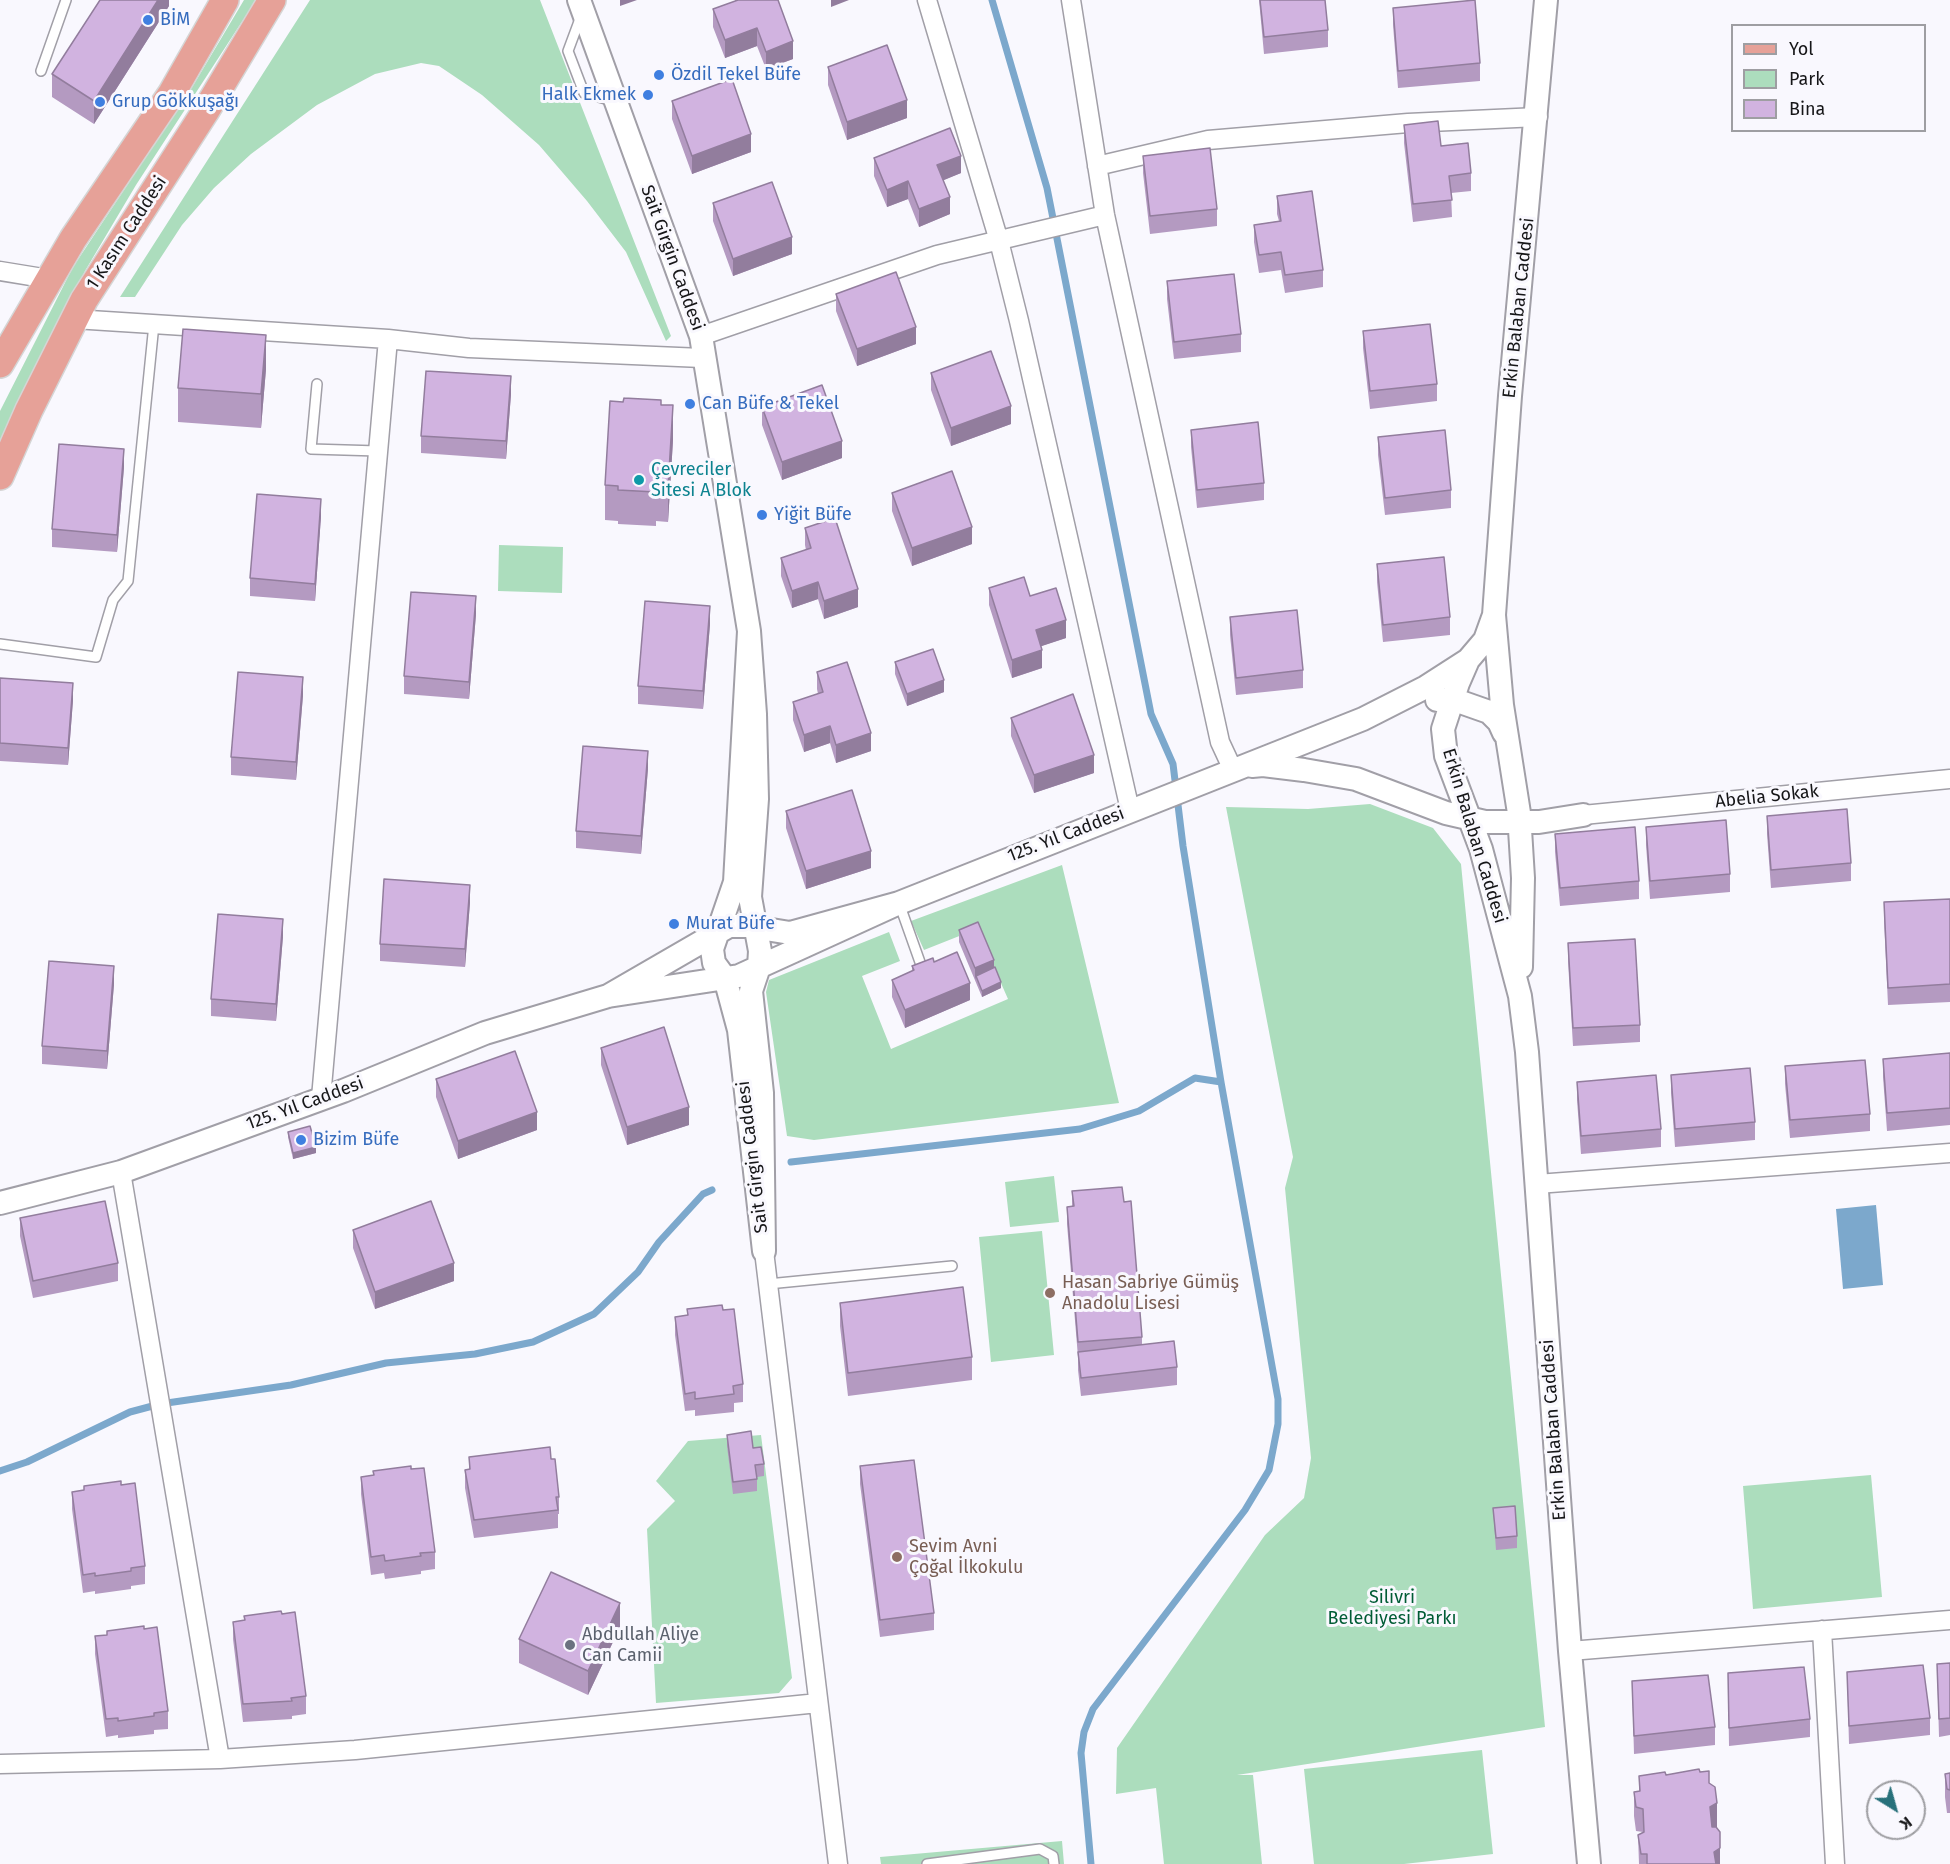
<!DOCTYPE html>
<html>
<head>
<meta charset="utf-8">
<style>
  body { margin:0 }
  #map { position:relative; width:1950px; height:1864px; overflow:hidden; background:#f9f8fe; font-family:"Fira Sans",sans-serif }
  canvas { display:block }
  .legend { position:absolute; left:1731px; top:24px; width:195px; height:108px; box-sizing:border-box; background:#f9f8fe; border:2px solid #9e9ea2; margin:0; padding:8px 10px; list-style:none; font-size:18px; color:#161618 }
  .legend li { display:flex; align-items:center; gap:12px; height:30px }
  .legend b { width:30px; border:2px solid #9e9ea2 }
  .north { position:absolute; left:1866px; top:1780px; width:60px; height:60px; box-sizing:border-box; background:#f9f8fe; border:2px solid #9e9ea2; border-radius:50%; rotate:143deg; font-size:16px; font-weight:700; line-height:24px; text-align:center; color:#161618 }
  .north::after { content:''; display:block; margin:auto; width:21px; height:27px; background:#28717b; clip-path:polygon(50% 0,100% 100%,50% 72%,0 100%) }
</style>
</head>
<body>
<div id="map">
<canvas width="1950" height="1864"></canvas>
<ul class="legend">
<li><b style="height:8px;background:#e6a198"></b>Yol</li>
<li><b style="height:16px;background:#acddbd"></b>Park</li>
<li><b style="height:16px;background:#d1b3e0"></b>Bina</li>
</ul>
<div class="north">K</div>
</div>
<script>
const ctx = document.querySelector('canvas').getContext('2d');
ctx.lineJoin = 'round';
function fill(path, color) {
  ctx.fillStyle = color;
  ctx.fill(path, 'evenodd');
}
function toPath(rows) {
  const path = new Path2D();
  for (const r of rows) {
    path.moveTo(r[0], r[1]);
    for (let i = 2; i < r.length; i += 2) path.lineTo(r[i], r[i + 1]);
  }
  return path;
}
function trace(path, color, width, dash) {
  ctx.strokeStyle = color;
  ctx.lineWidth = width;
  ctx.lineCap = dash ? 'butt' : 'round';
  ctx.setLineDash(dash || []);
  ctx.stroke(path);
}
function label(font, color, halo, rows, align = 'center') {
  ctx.font = font + ' "Fira Sans",sans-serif';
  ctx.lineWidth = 6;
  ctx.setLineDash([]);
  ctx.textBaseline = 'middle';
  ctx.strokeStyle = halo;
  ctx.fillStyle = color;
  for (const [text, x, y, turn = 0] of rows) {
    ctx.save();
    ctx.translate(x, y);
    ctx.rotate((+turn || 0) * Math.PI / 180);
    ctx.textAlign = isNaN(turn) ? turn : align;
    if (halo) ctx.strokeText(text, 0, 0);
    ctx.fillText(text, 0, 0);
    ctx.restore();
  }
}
const green = toPath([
  [244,0,256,0,136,185,85,271,0,448,0,411,73,267,194,84],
  [310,0,540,0,671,336,666,341,626,252,587,201,539,145,482,95,439,66,421,63,375,74,317,105,251,154,214,188,182,225,135,297,120,297],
  [499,545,563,547,562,593,498,591],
  [1370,804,1433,828,1461,864,1545,1727,1237,1775,1253,1775,1262,1864,1164,1864,1156,1788,1116,1794,1117,1748,1265,1535,1304,1498,1311,1458,1285,1188,1293,1157,1226,807,1308,809],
  [1062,865,1119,1103,814,1140,787,1136,766,992,769,980,889,932,900,961,862,976,891,1049,1008,999,977,929,924,950,911,921],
  [1054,1176,1059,1222,1010,1227,1005,1182],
  [1042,1231,1054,1355,991,1362,979,1237],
  [761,1435,792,1678,779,1693,656,1703,647,1529,675,1501,656,1481,688,1441],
  [1871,1475,1882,1597,1753,1609,1743,1486],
  [1482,1750,1493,1854,1404,1864,1314,1864,1304,1769],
  [1062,1841,1064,1864,881,1864,880,1857]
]);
const water = toPath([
  [1876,1205,1883,1285,1843,1289,1836,1209]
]);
const stream = toPath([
  [992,0,1047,188,1151,714,1173,764,1183,846,1221,1082,1278,1399,1278,1424,1269,1470,1245,1510,1093,1709,1084,1732,1081,1753,1091,1864],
  [791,1162,1080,1129,1139,1111,1195,1078,1221,1082],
  [0,1471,27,1462,130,1412,160,1404,291,1385,386,1363,475,1354,533,1342,594,1314,638,1272,659,1242,703,1194,712,1190]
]);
const service = toPath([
  [581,16,568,51,584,93,613,101],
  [41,71,66,0],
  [317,384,311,449,378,451],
  [0,644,96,657,113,600,128,581,154,324],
  [899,903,921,965],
  [768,1284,952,1266],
  [927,1864,1040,1849,1053,1856,1054,1864]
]);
const minor = toPath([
  [927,0,999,241,1019,321,1130,810],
  [1071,0,1105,215,1220,742,1233,770],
  [1097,166,1208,140,1408,123,1538,117],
  [0,271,49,279],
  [74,319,388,339,469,348,702,358],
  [701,336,937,255,1105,215],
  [1583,815,1950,779],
  [321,1098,388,339],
  [121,1172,220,1759],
  [1537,1184,1950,1153],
  [764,1251,838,1864],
  [1822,1630,1835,1864],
  [1570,1651,1950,1620],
  [0,1764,220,1759,355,1750,818,1703]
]);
const tertiary = toPath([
  [579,0,701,336,749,631,755,714,757,799,750,897,760,951,759,967,751,991,762,1093,764,1251,739,1030,725,978,714,963,712,949,735,882,749,631],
  [1494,615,1485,640,1468,660,1458,683,1443,729,1446,756,1481,849,1520,996,1527,1052,1570,1651,1589,1864],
  [1437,700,1452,699,1489,712,1499,722,1504,733],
  [1252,766,1263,765,1304,770,1356,779,1446,813,1485,822,1539,822,1583,815],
  [899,903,1363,719,1426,687,1468,660],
  [1521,967,1523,878,1519,813,1502,705,1494,615,1510,396,1546,0],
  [0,1203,121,1172,343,1091,485,1033,608,996,739,976,899,903,790,933,747,926,729,926,608,996]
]);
const primary = toPath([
  [0,364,73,239,172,93,225,0],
  [0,476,29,410,84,300,205,112,272,0]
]);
const wall = toPath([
  [169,0,169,6,94,124,52,97,52,74],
  [735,0,778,0,793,59,766,69,757,46,725,58,713,27,713,9,735,1],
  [1259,0,1325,0,1328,30,1328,47,1264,54],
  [1393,8,1480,63,1480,81,1398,88,1393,25],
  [828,67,907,118,847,140,828,85],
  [672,101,751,152,692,174,672,119],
  [1404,125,1441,146,1471,173,1471,191,1451,193,1452,217,1413,222,1404,143],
  [1143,156,1217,209,1217,226,1150,234,1143,173],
  [874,158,961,173,943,180,950,214,919,227,908,199,887,207,874,176],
  [1277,196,1323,270,1323,287,1285,293,1281,270,1259,273,1254,242,1254,225,1279,221,1277,214],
  [713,203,792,254,733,276,713,221],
  [1167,281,1241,334,1241,352,1174,359,1167,299],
  [836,294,916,344,857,366,836,311],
  [1363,331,1437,384,1437,401,1370,409,1363,348],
  [266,369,261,428,178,422,178,388],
  [931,373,1011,424,951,446,931,390],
  [511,394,506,459,421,453,421,436],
  [661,405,673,440,668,522,656,521,656,526,618,524,618,521,605,520,605,485],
  [762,407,842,458,782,480,762,425],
  [1191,430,1264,483,1264,500,1197,508,1191,447],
  [1378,437,1451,490,1451,508,1385,515,1378,455],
  [124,467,117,552,52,547,52,529],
  [892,493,972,544,912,566,892,511],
  [321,516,315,601,250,596,250,578],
  [805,528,858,607,824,619,818,599,792,608,781,576,781,558,806,550,805,545],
  [1377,564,1450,617,1450,635,1383,642,1377,582],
  [989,588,1030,596,1066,638,1041,646,1042,668,1012,678,989,605],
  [476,614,469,699,404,694,404,676],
  [1230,617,1303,670,1303,688,1236,695,1230,635],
  [710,624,703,709,638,704,638,686],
  [895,662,944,692,907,706,895,674],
  [817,672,871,751,836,763,830,743,804,752,793,720,793,702,818,694,817,689],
  [0,678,73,700,68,765,0,761],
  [303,695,296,780,231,775,231,757],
  [1011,718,1094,773,1034,793,1011,736],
  [648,768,641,854,576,848,576,831],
  [786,811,871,868,806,889,786,828],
  [1767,816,1851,863,1851,881,1771,888,1767,834],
  [1646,827,1730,874,1730,892,1650,899,1646,845],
  [1555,834,1639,881,1639,899,1560,906,1555,852],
  [1950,899,1950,1002,1888,1005,1884,920,1884,902],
  [470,902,465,967,380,961,380,944],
  [959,930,994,968,1001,988,982,997,959,942],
  [283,936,276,1021,211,1016,211,999],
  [1568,943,1640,1025,1640,1042,1573,1046,1568,961],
  [934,962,970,1000,905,1028,892,997,892,980,912,971,912,966],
  [114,984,107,1069,42,1064,42,1046],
  [601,1048,689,1125,627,1145,601,1065],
  [1950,1053,1950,1125,1887,1131,1883,1077,1883,1059],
  [1785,1066,1870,1114,1870,1131,1790,1138,1785,1084],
  [1671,1075,1755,1122,1755,1140,1675,1147,1671,1093],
  [436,1079,537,1130,458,1159,436,1097],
  [1577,1082,1661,1129,1661,1147,1581,1154,1577,1100],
  [288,1132,316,1153,293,1159,288,1137],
  [1072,1191,1142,1337,1142,1345,1177,1367,1177,1385,1081,1396,1078,1370,1078,1357,1067,1224,1067,1207,1072,1206],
  [20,1218,118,1263,118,1281,33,1298,20,1236],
  [353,1230,454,1281,375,1309,353,1248],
  [840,1303,972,1357,972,1380,848,1396,840,1326],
  [687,1309,723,1310,743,1384,743,1402,734,1403,734,1412,695,1416,695,1410,685,1411,675,1335,675,1317,687,1315],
  [727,1435,753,1448,764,1464,764,1476,757,1477,757,1491,733,1494,727,1446],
  [469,1457,559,1497,559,1514,558,1514,558,1528,474,1538,465,1488,465,1470,469,1469],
  [860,1466,934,1613,934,1630,880,1637,860,1484],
  [361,1477,435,1552,435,1569,421,1571,421,1574,385,1579,384,1573,371,1575,361,1494],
  [72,1492,145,1566,145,1584,131,1586,131,1589,95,1594,95,1591,83,1593,72,1509],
  [1493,1508,1517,1536,1517,1548,1496,1550],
  [282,1614,306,1696,306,1714,292,1716,292,1719,243,1722,233,1639,233,1622],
  [620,1627,588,1695,519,1663,519,1639],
  [95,1636,168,1711,168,1729,154,1730,154,1734,118,1738,118,1735,106,1737,95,1654],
  [1950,1663,1950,1735,1939,1737,1937,1664],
  [1847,1672,1930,1718,1930,1735,1849,1744],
  [1728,1673,1810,1719,1810,1737,1729,1746],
  [1632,1681,1715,1727,1715,1745,1634,1754],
  [1700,1772,1709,1783,1717,1827,1716,1827,1720,1864,1639,1864,1638,1835,1643,1832,1636,1831,1634,1816,1634,1792,1639,1791,1639,1776,1666,1775],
  [1950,1773,1950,1813,1947,1813,1945,1797,1945,1774]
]);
const shadedWall = toPath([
  [158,0,169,0,169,6,94,124,94,101],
  [620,0,637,0,620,6],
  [831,0,849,0,831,7],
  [757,28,757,46,725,58,725,40],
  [793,41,793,59,766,69,766,52],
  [907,100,907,118,847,140,847,122],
  [751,134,751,152,692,174,692,156],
  [961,156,961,173,937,183,937,165],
  [908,181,908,199,887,207,887,190],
  [950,197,950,214,919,227,919,209],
  [792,237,792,254,733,276,733,259],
  [916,327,916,344,857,366,857,349],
  [266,335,266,369,261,428,261,394],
  [511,376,511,394,506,459,506,441],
  [673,405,673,440,668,522,668,488],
  [1011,406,1011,424,951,446,951,428],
  [842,441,842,458,782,480,782,462],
  [124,449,124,467,117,552,117,535],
  [321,499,321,516,315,601,315,584],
  [972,527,972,544,912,566,912,548],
  [818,582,818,599,792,608,792,591],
  [858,589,858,607,824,619,824,601],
  [476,596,476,614,469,699,469,682],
  [710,606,710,624,703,709,703,691],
  [1066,620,1066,638,1036,648,1036,630],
  [1042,650,1042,668,1012,678,1012,660],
  [303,677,303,695,296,780,296,762],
  [944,680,944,692,907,706,907,694],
  [73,683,73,700,68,765,68,748],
  [830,726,830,743,804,752,804,735],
  [871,733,871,751,836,763,836,745],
  [648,751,648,768,641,854,641,836],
  [1094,755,1094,773,1034,793,1034,775],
  [871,851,871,868,806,889,806,871],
  [470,885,470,902,465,967,465,949],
  [283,919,283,936,276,1021,276,1004],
  [994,960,994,972,976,976,975,980,975,968],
  [114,966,114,984,107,1069,107,1051],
  [1001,982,1001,988,982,997,982,991],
  [970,983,970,1000,905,1028,905,1010],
  [689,1107,689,1125,627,1145,627,1127],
  [537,1112,537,1130,458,1159,458,1141],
  [316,1147,316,1153,293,1159,293,1153],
  [454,1263,454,1281,375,1309,375,1292],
  [620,1603,620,1627,588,1695,588,1671],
  [1717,1803,1717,1827,1710,1830,1710,1807],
  [1720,1848,1720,1864,1714,1864,1714,1852]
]);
const building = toPath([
  [100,0,158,0,94,101,52,74,100,0],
  [738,0,778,0,793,41,766,52,757,28,725,40,713,9,738,0],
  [1260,0,1325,0,1328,30,1264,37,1260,0],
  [1475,0,1480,63,1398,71,1393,8,1475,0],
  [887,45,907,100,847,122,828,67,887,45],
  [732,79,751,134,692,156,672,101,732,79],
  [1438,121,1441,146,1468,143,1471,173,1449,176,1452,200,1413,204,1404,125,1438,121],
  [950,128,961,156,937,165,950,197,919,209,908,181,887,190,874,158,950,128],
  [1210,148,1217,209,1150,216,1143,156,1210,148],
  [772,182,792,237,733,259,713,203,772,182],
  [1312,191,1323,270,1285,275,1281,252,1259,255,1254,225,1281,221,1277,196,1312,191],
  [896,272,916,327,857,349,836,294,896,272],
  [1234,274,1241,334,1174,342,1167,281,1234,274],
  [1430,324,1437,384,1370,391,1363,331,1430,324],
  [183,329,266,335,261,394,178,388,183,329],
  [991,351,1011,406,951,428,931,373,991,351],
  [426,371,511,376,506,441,421,436,426,371],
  [822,385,842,441,782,462,762,407,822,385],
  [624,398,661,400,661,405,673,405,668,488,656,487,656,492,618,490,618,486,605,485,610,401,623,402,624,398],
  [1258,422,1264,483,1197,490,1191,430,1258,422],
  [1445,430,1451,490,1385,498,1378,437,1445,430],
  [59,444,124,449,117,535,52,529,59,444],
  [952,471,972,527,912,548,892,493,952,471],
  [257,494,321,499,315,584,250,578,257,494],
  [835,518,858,589,824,601,818,582,792,591,781,558,811,548,805,528,835,518],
  [1444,557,1450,617,1383,625,1377,564,1444,557],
  [1024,577,1030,596,1056,588,1066,620,1036,630,1042,650,1012,660,989,588,1024,577],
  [411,592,476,596,469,682,404,676,411,592],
  [645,601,710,606,703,691,638,686,645,601],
  [1297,610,1303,670,1236,678,1230,617,1297,610],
  [933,649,944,680,907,694,895,662,933,649],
  [847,662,871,733,836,745,830,726,804,735,793,702,823,692,817,672,847,662],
  [238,672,303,677,296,762,231,757,238,672],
  [0,678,73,683,68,748,0,743,0,678],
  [1073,694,1094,755,1034,775,1011,718,1073,694],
  [583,746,648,751,641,836,576,831,583,746],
  [852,790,871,851,806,871,786,811,852,790],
  [1847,809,1851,863,1771,870,1767,816,1847,809],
  [1726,820,1730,874,1650,881,1646,827,1726,820],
  [1635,827,1639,881,1560,888,1555,834,1635,827],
  [384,879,470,885,465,949,380,944,384,879],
  [1950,899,1950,984,1888,988,1884,902,1950,899],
  [218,914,283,919,276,1004,211,999,218,914],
  [978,922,994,960,975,968,959,930,978,922],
  [1635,939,1640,1025,1573,1028,1568,943,1635,939],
  [957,952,970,983,905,1010,892,980,914,970,912,966,933,958,934,962,957,952],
  [49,961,114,966,107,1051,42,1046,49,961],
  [995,967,1001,982,982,991,976,976,995,967],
  [664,1027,689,1107,627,1127,601,1048,664,1027],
  [515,1051,537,1112,458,1141,436,1079,515,1051],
  [1950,1053,1950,1108,1887,1113,1883,1059,1950,1053],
  [1865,1060,1870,1114,1790,1120,1785,1066,1865,1060],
  [1750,1068,1755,1122,1675,1129,1671,1075,1750,1068],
  [1656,1075,1661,1129,1581,1136,1577,1082,1656,1075],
  [310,1126,316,1147,293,1153,288,1132,310,1126],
  [1122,1187,1124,1202,1131,1201,1142,1337,1078,1342,1067,1207,1074,1206,1072,1191,1122,1187],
  [105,1201,118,1263,33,1281,20,1218,105,1201],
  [431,1201,454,1263,375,1292,353,1230,431,1201],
  [963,1287,972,1357,848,1373,840,1303,963,1287],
  [722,1305,723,1310,734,1309,743,1384,733,1386,734,1394,695,1399,695,1392,685,1394,675,1317,688,1315,687,1309,722,1305],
  [1174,1341,1177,1367,1081,1378,1078,1352,1174,1341],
  [751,1431,753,1448,761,1447,764,1464,755,1465,757,1479,733,1482,727,1435,751,1431],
  [550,1447,551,1459,555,1459,559,1497,556,1497,558,1510,474,1520,465,1470,470,1469,469,1457,550,1447],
  [914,1460,934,1613,880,1620,860,1466,914,1460],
  [411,1466,411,1469,424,1468,435,1552,420,1553,421,1556,385,1561,384,1555,371,1557,361,1477,374,1475,373,1471,411,1466],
  [121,1481,121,1485,135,1483,145,1566,131,1568,131,1571,95,1576,95,1573,83,1575,72,1492,84,1490,84,1486,121,1481],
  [1515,1506,1517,1536,1496,1538,1493,1508,1515,1506],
  [551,1572,620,1603,588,1671,519,1639,551,1572],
  [281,1611,282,1614,295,1612,306,1696,291,1698,292,1701,243,1704,233,1622,245,1620,244,1616,281,1611],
  [144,1626,144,1629,157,1627,168,1711,154,1713,154,1716,118,1721,118,1718,106,1719,95,1636,107,1635,107,1631,144,1626],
  [1950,1663,1950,1718,1939,1719,1937,1664,1950,1663],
  [1923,1665,1930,1718,1849,1726,1847,1672,1923,1665],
  [1804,1667,1810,1719,1729,1728,1728,1673,1804,1667],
  [1708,1675,1715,1727,1634,1736,1632,1681,1708,1675],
  [1699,1769,1700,1772,1709,1771,1709,1783,1715,1787,1717,1803,1710,1807,1712,1827,1716,1827,1720,1832,1720,1848,1714,1852,1716,1864,1647,1864,1647,1854,1641,1854,1638,1835,1644,1832,1643,1809,1636,1807,1634,1792,1640,1791,1639,1776,1665,1772,1666,1775,1699,1769],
  [1950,1773,1950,1790,1947,1789,1945,1774,1950,1773]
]);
const markers = [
  [148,20,6,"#3f7fe0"],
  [659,75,6,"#3f7fe0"],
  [648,95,6,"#3f7fe0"],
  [100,102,6,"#3f7fe0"],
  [690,404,6,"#3f7fe0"],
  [639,480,6,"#0f9aa8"],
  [762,515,6,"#3f7fe0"],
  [674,924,6,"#3f7fe0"],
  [301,1140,6,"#3f7fe0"],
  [1050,1293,6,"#8d6e63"],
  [897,1557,6,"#8d6e63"],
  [570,1645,6,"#6b7280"]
];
const shopNames = [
  ["BİM",160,20],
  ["Özdil Tekel Büfe",671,75],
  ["Halk Ekmek",636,95,"right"],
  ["Grup Gökkuşağı",112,102],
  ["Can Büfe & Tekel",702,404],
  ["Yiğit Büfe",774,515],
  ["Murat Büfe",686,924],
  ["Bizim Büfe",313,1140]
];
const streetNames = [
  ["1 Kasım Caddesi",127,233,-57],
  ["Sait Girgin Caddesi",672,258,70],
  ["Erkin Balaban Caddesi",1519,308,-84],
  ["Abelia Sokak",1767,797,-6],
  ["125. Yıl Caddesi",1066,835,-21],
  ["Erkin Balaban Caddesi",1474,836,73],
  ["125. Yıl Caddesi",305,1104,-20],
  ["Sait Girgin Caddesi",753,1157,-97],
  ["Erkin Balaban Caddesi",1554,1430,-94]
];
const cultureNames = [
  ["Çevreciler",651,470],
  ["Sitesi A Blok",651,491]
];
const educationNames = [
  ["Hasan Sabriye Gümüş",1062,1283],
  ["Anadolu Lisesi",1062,1304],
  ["Sevim Avni",909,1547],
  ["Çoğal İlkokulu",909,1568]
];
const parkNames = [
  ["Silivri",1392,1598],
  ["Belediyesi Parkı",1392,1619]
];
const worshipNames = [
  ["Abdullah Aliye",582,1635],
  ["Can Camii",582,1656]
];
fill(green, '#acddbd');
fill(water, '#7ca8cc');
trace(stream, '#7ca8cc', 7);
trace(service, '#a19fa7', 12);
trace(minor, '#a19fa7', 21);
trace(tertiary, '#a19fa7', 26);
trace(primary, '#d5d5d5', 30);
trace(service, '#fff', 9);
trace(minor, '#fff', 18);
trace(tertiary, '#fff', 22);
trace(primary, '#e6a198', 27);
fill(wall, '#b49ac1');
fill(shadedWall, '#927d9d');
fill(building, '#d1b3e0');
trace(building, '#927d9d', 1.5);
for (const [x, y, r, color] of markers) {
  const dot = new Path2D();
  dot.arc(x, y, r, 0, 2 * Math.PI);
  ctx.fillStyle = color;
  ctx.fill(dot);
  trace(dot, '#f9f8fe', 2);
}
label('18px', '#366cbe', '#f9f8fe', shopNames, 'left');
label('18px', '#161618', '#f9f8fe', streetNames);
label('18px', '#0d838f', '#f9f8fe', cultureNames, 'left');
label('18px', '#785e54', '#f9f8fe', educationNames, 'left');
label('18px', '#005c35', '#f9f8fe', parkNames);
label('18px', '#5b616d', '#f9f8fe', worshipNames, 'left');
</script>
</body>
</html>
